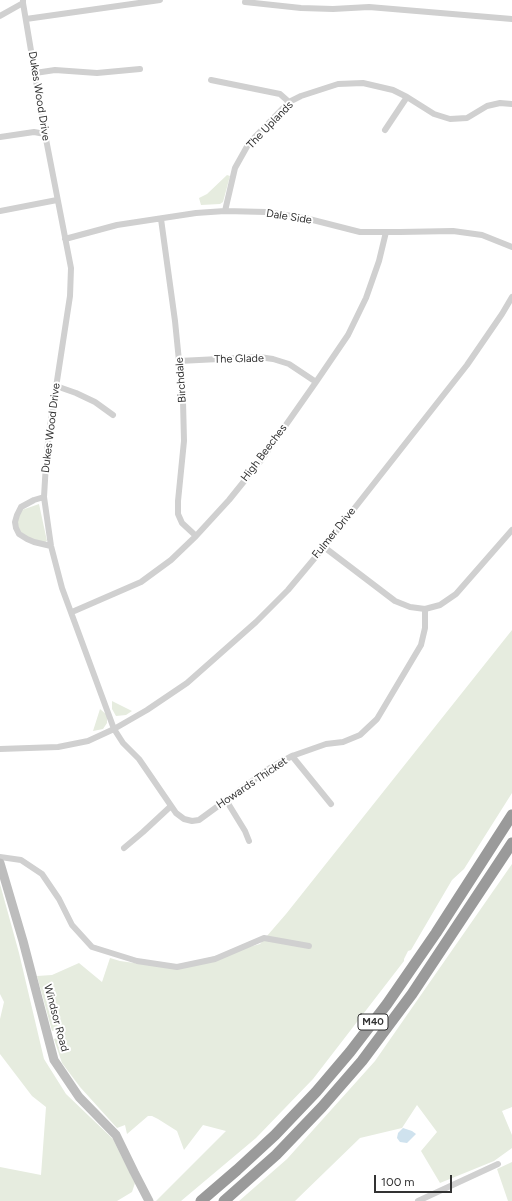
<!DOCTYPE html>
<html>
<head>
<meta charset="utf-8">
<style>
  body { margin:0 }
  #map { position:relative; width:512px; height:1201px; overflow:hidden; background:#fff; font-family:Figtree,sans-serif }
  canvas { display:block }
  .scale { position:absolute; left:374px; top:1175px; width:78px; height:18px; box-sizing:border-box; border:2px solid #333; border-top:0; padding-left:5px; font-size:12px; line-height:14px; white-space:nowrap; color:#333; -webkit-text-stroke:3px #fff; paint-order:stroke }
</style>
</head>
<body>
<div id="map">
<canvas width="512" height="1201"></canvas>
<div class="scale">100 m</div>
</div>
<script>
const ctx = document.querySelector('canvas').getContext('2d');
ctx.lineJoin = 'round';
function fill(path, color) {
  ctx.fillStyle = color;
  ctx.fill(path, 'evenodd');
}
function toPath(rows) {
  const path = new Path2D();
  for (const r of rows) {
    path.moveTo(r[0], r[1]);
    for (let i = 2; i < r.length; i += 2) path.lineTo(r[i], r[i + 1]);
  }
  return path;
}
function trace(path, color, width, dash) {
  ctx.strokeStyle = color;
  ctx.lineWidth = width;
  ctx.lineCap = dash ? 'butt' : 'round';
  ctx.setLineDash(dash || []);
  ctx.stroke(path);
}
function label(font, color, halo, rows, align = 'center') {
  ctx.font = font + ' Figtree,sans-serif';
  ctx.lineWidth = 4;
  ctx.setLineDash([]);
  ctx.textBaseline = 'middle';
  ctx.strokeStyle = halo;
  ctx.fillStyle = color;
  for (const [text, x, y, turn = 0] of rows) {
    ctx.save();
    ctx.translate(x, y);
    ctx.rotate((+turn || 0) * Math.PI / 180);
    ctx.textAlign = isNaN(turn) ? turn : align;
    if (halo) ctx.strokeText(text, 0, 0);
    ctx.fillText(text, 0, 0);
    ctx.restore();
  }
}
const green = toPath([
  [227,175,230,176,223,202,220,204,201,205,199,198,207,194],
  [39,504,47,541,41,544,24,536,19,529,17,521,19,511],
  [512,630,512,793,464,869,452,880,411,950,408,951,404,959,404,961,313,1079,256,1138,181,1201,156,1201,226,1131,203,1125,184,1150,177,1131,158,1119,152,1116,148,1116,127,1134,125,1125,117,1128,80,1087,62,1063,54,1039,57,1038,55,1030,52,1031,37,976,52,975,79,963,102,982,110,958,120,961,170,968,260,944,286,914],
  [112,701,132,711,126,715,116,716,112,709],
  [100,709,107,715,107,723,103,729,93,731],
  [512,864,512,1107,502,1111,512,1135,512,1148,494,1161,440,1183,421,1151,437,1132,417,1105,402,1128,360,1138,295,1201,239,1201,287,1159,375,1061],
  [0,884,19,953,44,1059,66,1094,113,1139,135,1183,132,1192,117,1201,0,1201,0,1167,41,1175,46,1107,32,1096,0,1054,0,1019,4,1002,0,994],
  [512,1162,512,1201,508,1201,497,1169]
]);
const water = toPath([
  [403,1128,412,1131,416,1134,407,1143,400,1142,397,1138,398,1133]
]);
const minor = toPath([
  [245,2,301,8,333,9,369,7,512,19],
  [23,3,45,134,71,268,70,296,49,433,46,463,44,497,51,546,62,588,114,729,123,743,139,759,176,813,184,819,192,821,199,820,270,768,292,756,326,744,343,742,360,735,377,719,421,645,425,628,425,609],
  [0,16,23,3,23,0],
  [26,19,160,0],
  [35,73,55,70,97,73,140,69],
  [211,80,280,94,289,102],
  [385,130,407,97],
  [0,137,34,132,45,134],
  [0,211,57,200],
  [225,211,235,168,249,143,289,102,301,96,338,84,363,83,393,90,407,97,434,114,450,119,467,118,487,106,500,103,512,104],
  [161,219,175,321,183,401,184,441,178,501,178,514,182,523,196,536],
  [65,239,117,225,196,213,225,211,266,212,305,218,360,232,400,232,453,231,482,235,512,247],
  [179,361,259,357,273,359,289,364,316,382],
  [56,386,76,393,95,402,113,415],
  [44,497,34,500,21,507,17,515,15,522,16,528,19,534,27,539,34,542,51,546],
  [324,547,395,601,410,607,425,609,440,605,456,594,512,530],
  [72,612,141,582,171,560,196,536,229,500,262,459,316,382,348,335,366,298,379,261,386,232],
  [0,749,58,747,88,741,114,729,147,710,187,683,256,622,288,590,324,547,467,365,502,314,512,297],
  [292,756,331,804],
  [226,800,245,831,249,841],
  [124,848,143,832,171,806],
  [0,857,21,860,42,874,59,899,72,925,92,947,137,961,177,967,215,959,264,938,309,946],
  [418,1201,498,1164]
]);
const secondary = toPath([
  [0,863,23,941,54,1060,79,1097,116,1135,134,1172,149,1201]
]);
const motorway = toPath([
  [201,1201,237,1170,275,1135,316,1092,350,1052,387,1004,436,933,512,815],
  [224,1201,276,1155,322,1107,362,1061,412,994,512,843]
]);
const shields = [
  [373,1022,30]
];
const shieldNames = [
  ["M40",373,1022]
];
const streetNames = [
  ["Dukes Wood Drive",39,96,81],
  ["The Uplands",270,125,-46],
  ["Dale Side",289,217,9],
  ["The Glade",239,359,-1],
  ["Birchdale",181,380,-94],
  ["Dukes Wood Drive",51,428,-83],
  ["High Beeches",264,453,-53],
  ["Fulmer Drive",334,533,-51],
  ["Howards Thicket",252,783,-34],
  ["Windsor Road",56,1018,75]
];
fill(green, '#e6ecdf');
fill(water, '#cfe2ee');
trace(minor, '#d0d0d0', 6);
trace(secondary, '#bdbdbd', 9);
trace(motorway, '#9a9a9a', 11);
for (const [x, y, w] of shields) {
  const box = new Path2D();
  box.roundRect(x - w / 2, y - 8, w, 16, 3);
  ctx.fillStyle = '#fff';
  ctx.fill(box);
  trace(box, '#333', 1);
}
label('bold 10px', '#333', null, shieldNames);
label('11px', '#333', '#fff', streetNames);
</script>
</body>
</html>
